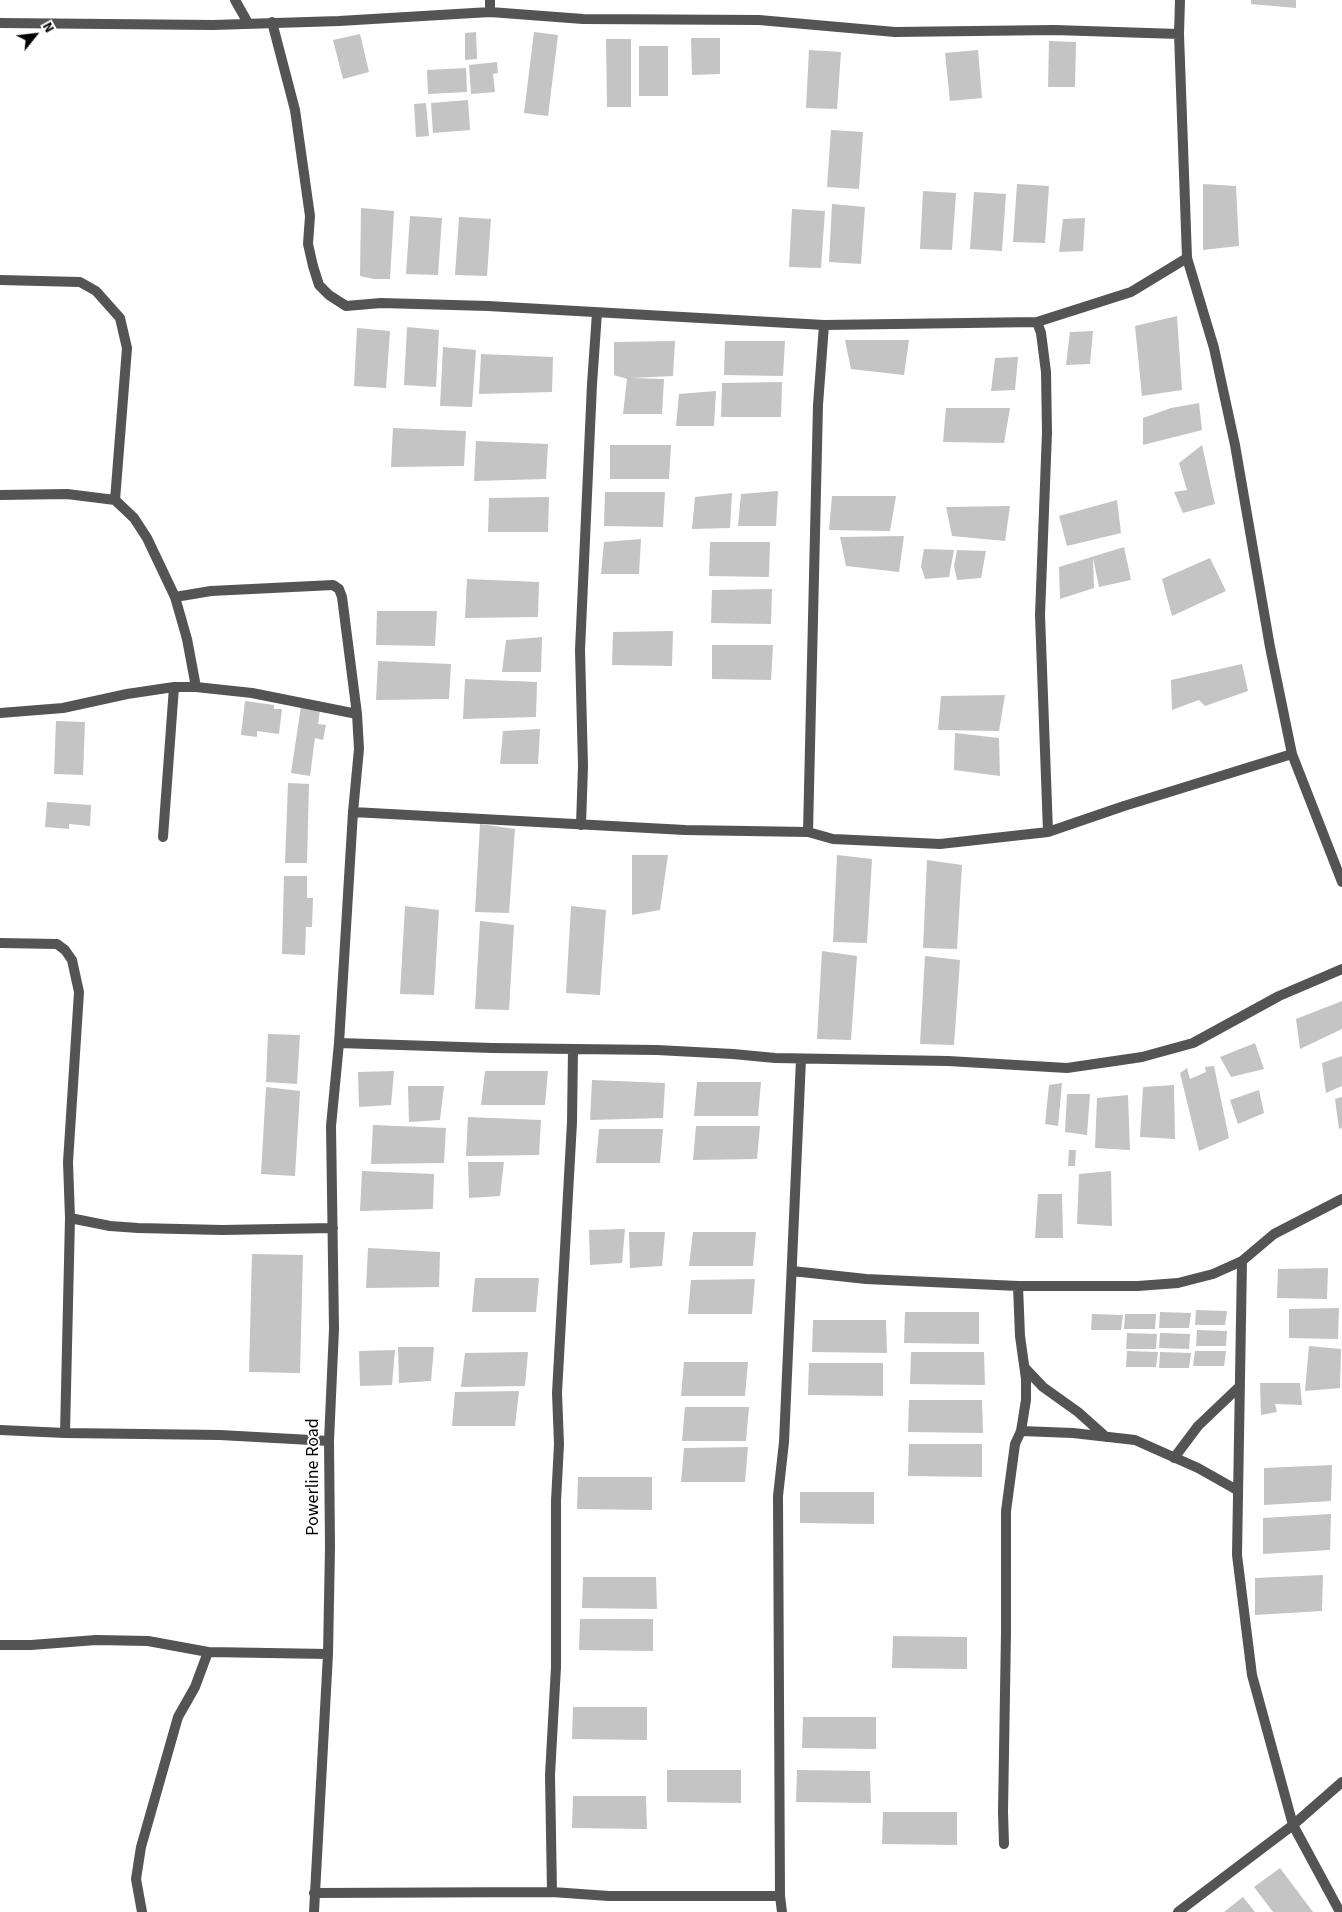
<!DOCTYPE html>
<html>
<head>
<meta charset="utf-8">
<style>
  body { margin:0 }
  #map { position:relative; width:1342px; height:1912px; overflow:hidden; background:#fff; font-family:"Source Sans 3",sans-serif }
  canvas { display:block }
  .north { position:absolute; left:10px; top:10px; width:50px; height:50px; -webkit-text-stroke:4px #fff; paint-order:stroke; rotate:61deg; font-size:14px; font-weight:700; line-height:20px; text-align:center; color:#000 }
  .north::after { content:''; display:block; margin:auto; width:18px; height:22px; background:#000; clip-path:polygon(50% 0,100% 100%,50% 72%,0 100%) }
</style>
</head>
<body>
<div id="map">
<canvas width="1342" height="1912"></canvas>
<div class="north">N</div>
</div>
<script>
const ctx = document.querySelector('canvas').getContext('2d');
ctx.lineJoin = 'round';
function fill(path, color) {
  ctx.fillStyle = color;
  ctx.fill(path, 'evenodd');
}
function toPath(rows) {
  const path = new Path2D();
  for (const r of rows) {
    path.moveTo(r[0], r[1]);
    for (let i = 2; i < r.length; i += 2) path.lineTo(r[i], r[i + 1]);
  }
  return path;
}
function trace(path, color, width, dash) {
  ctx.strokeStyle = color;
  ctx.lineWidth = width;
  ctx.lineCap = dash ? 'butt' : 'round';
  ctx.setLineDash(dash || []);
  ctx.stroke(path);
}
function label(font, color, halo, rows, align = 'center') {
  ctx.font = font + ' "Source Sans 3",sans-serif';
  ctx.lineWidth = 4;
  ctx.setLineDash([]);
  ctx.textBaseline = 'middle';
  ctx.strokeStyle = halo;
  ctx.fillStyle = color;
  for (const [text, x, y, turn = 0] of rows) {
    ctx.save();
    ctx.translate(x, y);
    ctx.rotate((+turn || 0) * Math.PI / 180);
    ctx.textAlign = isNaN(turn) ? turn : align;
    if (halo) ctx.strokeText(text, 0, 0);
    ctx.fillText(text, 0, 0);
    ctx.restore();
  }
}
const building = toPath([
  [1251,0,1296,0,1296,8,1251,4],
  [476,32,477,59,465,60,465,33],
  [534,32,558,35,548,116,524,113],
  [360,34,369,72,343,79,333,40],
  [691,38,720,38,720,74,692,75],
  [606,39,631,39,631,107,607,107],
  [1049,41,1076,42,1075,87,1048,87],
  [639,46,668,46,668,96,639,96],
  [809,50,841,52,837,109,806,108],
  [978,50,982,98,950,101,945,53],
  [497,62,498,73,493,74,495,92,471,94,469,65],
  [466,68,467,92,428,94,427,70],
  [468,100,470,130,433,133,431,103],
  [426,103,429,136,416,137,414,104],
  [831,130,863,132,859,189,827,187],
  [1017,184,1049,186,1045,243,1013,242],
  [1203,184,1236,186,1239,246,1203,250],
  [923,191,956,193,952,250,920,249],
  [974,192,1006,194,1002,251,970,249],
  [832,204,865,207,861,264,829,262],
  [361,208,394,211,390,279,374,279,360,276],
  [792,209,825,211,821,268,789,267],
  [410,216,442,218,438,275,406,274],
  [459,217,491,219,487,276,455,275],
  [1085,218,1083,251,1059,252,1063,219],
  [1177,316,1182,390,1142,396,1135,326],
  [407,327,439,330,436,387,404,385],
  [357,328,390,331,386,388,354,386],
  [1093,331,1090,364,1066,365,1070,332],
  [845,340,909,340,904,375,851,369],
  [675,341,673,376,631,378,664,379,662,414,623,414,627,379,614,375,614,342],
  [725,341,785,341,783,376,724,375],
  [443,347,476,350,472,407,440,406],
  [481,354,553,357,552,392,479,394],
  [1018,357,1015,390,991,391,995,358],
  [782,382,781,417,721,417,722,383],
  [716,391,714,426,676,426,679,394],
  [1199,403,1202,430,1143,445,1143,418,1171,408],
  [946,408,1010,408,1004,443,943,442],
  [393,428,466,431,464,466,391,467],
  [476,441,548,444,546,479,474,481],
  [610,445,671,445,669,479,610,479],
  [1202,445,1215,504,1183,513,1174,492,1187,490,1179,463],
  [778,491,776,526,738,526,741,494],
  [605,492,665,492,663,527,604,526],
  [732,493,730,528,692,529,695,497],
  [832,496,896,496,890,531,829,530],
  [549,497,548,532,488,532,489,498],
  [1117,500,1121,533,1067,546,1059,516],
  [1010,506,1005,541,952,536,946,507],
  [904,536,899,572,846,566,840,537],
  [641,539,639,574,601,574,604,542],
  [710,542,770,542,769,577,709,576],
  [1124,547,1131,580,1099,587,1093,558,1094,588,1060,599,1059,567],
  [924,549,954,550,949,577,925,579,921,566],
  [957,550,986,551,981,578,957,580,954,566],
  [1210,558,1226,591,1172,616,1162,579],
  [467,579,539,582,538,617,465,618],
  [772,589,771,624,711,623,712,590],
  [377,611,437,611,435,646,376,645],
  [673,631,672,666,612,665,613,632],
  [542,637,541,672,502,672,506,640],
  [712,645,773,645,771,680,712,679],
  [378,661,451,664,449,699,376,700],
  [1242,664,1248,691,1205,706,1199,700,1172,710,1171,680],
  [465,679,537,682,536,717,463,719],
  [1005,695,999,731,938,730,941,696],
  [245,701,274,705,274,709,282,709,279,734,257,731,257,737,241,735],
  [301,706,320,710,318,724,326,725,323,740,315,738,310,776,291,773],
  [56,721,85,722,83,775,54,774],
  [540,729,538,764,500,764,503,731],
  [955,733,999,738,1000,776,954,770],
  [288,783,309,784,307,863,285,863],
  [47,802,91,805,90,826,69,824,69,829,45,827],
  [480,824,515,829,509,913,475,912],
  [632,855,668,855,660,910,632,915],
  [837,855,872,859,867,943,833,942],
  [927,860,962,865,957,949,923,948],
  [284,876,307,876,307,898,313,898,312,927,306,927,305,955,282,954],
  [405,906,439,910,434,995,400,994],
  [571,906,606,910,600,995,566,993],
  [480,921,514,925,509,1010,475,1009],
  [822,951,857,956,851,1040,817,1039],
  [925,956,960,960,954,1045,920,1044],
  [1342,1001,1342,1029,1300,1049,1296,1019],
  [268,1034,300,1035,297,1084,266,1082],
  [1255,1043,1264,1069,1231,1077,1220,1057],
  [1342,1056,1342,1086,1326,1093,1322,1063],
  [1214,1066,1229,1138,1199,1151,1180,1073,1187,1068,1190,1079,1206,1072,1205,1067],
  [394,1071,391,1105,359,1107,358,1072],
  [485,1071,548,1071,545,1105,481,1105],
  [592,1080,665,1083,663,1118,590,1120],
  [697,1082,761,1082,758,1116,694,1116],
  [1062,1083,1058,1126,1045,1124,1049,1085],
  [1174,1085,1175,1139,1140,1137,1143,1087],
  [408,1086,444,1086,440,1120,409,1122],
  [266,1087,300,1091,295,1176,261,1174],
  [1259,1090,1264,1113,1238,1124,1230,1100],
  [1067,1094,1090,1094,1087,1135,1065,1132],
  [1128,1095,1130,1150,1095,1148,1097,1098],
  [1342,1097,1342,1128,1339,1129,1335,1099],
  [468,1117,541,1120,539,1155,466,1156],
  [373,1125,446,1128,444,1163,371,1164],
  [696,1126,760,1126,757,1159,693,1160],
  [599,1129,663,1129,660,1163,596,1163],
  [1069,1150,1076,1150,1075,1166,1068,1166],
  [468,1162,504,1162,500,1196,469,1198],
  [362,1171,434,1174,433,1209,360,1211],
  [1111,1171,1112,1226,1077,1224,1079,1174],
  [1038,1194,1062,1194,1063,1238,1035,1238],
  [625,1229,622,1263,590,1265,589,1230],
  [629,1232,665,1232,662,1266,630,1268],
  [693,1232,756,1232,753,1266,689,1266],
  [368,1248,440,1252,439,1287,366,1288],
  [252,1254,303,1255,300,1373,249,1372],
  [1328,1268,1327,1299,1277,1298,1278,1269],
  [475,1278,539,1278,536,1312,472,1312],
  [755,1279,752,1314,688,1314,691,1280],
  [1339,1308,1338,1339,1289,1338,1289,1309],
  [1196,1310,1227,1311,1225,1325,1195,1325],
  [905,1312,979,1312,979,1344,904,1343],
  [1160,1312,1191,1313,1189,1328,1159,1328],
  [1092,1314,1123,1315,1121,1330,1091,1330],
  [1125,1314,1156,1314,1155,1329,1124,1329],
  [813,1320,886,1320,887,1353,812,1352],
  [1197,1330,1227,1331,1226,1346,1196,1346],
  [1127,1333,1157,1334,1156,1349,1126,1349],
  [1160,1333,1190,1334,1189,1349,1159,1348],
  [1309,1346,1341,1349,1340,1388,1305,1391],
  [398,1347,434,1347,431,1381,399,1383],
  [395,1350,392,1385,360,1386,359,1351],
  [1127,1351,1158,1352,1156,1367,1126,1367],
  [1195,1351,1226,1351,1224,1366,1193,1366],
  [528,1352,525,1386,461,1387,465,1353],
  [911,1352,984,1352,985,1385,910,1384],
  [1160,1352,1191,1353,1189,1368,1159,1368],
  [684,1362,748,1362,745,1396,681,1396],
  [809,1363,883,1363,883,1396,808,1395],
  [1260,1383,1300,1383,1302,1405,1275,1404,1277,1412,1261,1415],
  [519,1391,515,1426,452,1426,455,1392],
  [909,1400,982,1400,983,1433,908,1432],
  [685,1407,749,1407,746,1441,682,1441],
  [909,1444,982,1444,982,1477,908,1476],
  [748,1447,745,1482,681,1482,684,1448],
  [1332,1465,1331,1501,1264,1505,1264,1468],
  [578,1477,652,1477,652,1510,577,1509],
  [800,1492,874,1492,874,1524,800,1523],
  [1331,1514,1330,1550,1263,1554,1263,1518],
  [1323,1575,1322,1611,1255,1615,1255,1578],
  [583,1577,656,1577,657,1609,582,1608],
  [580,1619,653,1619,653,1651,579,1650],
  [893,1636,967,1637,967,1669,892,1668],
  [573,1707,647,1707,647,1740,572,1739],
  [803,1717,876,1717,876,1749,802,1748],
  [667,1770,741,1770,741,1803,667,1802],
  [797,1770,870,1771,871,1803,796,1802],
  [573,1796,646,1796,647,1829,572,1828],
  [883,1812,957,1812,957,1845,882,1844],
  [1280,1868,1313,1912,1273,1912,1254,1887],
  [1243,1897,1255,1912,1224,1912]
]);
const street = toPath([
  [235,0,248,23],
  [1180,0,1179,34,1187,258,1214,348,1235,445,1270,647,1292,754],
  [490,12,490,0],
  [272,22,295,110,310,216,308,244,313,266,319,285,329,295,346,306,381,303,488,306,824,325,1037,322,1131,292,1187,258],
  [0,23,213,25,339,21,490,12,583,19,759,20,895,32,1054,30,1179,34],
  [0,280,80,282,96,291,120,318,127,348,115,500],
  [1037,322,1041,333,1046,372,1047,432,1040,615,1048,832],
  [0,495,67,494,115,500,134,518,147,538,175,597,187,639,196,687],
  [175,597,211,591,333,585,339,589,342,597,357,714,359,749,353,812,339,1043,331,1126,334,1329,329,1441,330,1547,328,1654,314,1912],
  [0,713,63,708,127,694,174,687,196,687,252,693,357,714],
  [353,812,685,830,808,832,833,839,940,844,1048,832,1124,806,1292,754,1342,882],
  [581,825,583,766,580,650,592,384,597,313],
  [808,832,818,405,824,325],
  [163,837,174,687],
  [0,943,57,944,65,950,72,960,79,992,68,1162,70,1218,65,1433],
  [339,1043,492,1048,657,1050,733,1054,775,1058,948,1061,1067,1068,1142,1057,1193,1043,1279,996,1342,969],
  [70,1218,110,1226,138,1228,222,1230,333,1228],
  [1242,1261,1237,1555,1252,1675,1293,1825,1340,1912],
  [792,1271,866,1279,1018,1286,1138,1286,1178,1283,1213,1274,1242,1261,1274,1234,1342,1199],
  [1025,1368,1043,1387,1078,1412,1106,1437],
  [0,1430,65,1433,220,1435,329,1441],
  [1021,1431,1073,1433,1135,1440,1198,1468,1237,1490],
  [1174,1458,1198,1426,1240,1386],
  [0,1645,31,1645,96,1640,148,1641,208,1652,328,1654],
  [1004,1844,1003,1812,1006,1632,1006,1511,1015,1444,1021,1431,1026,1400,1026,1379,1020,1336,1018,1286],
  [552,1892,550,1775,556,1667,556,1501,559,1444,557,1393,572,1122,573,1049],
  [314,1893,552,1892,609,1896,780,1896],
  [142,1912,136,1879,141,1847,178,1717,195,1687,208,1652],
  [782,1912,780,1896,778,1496,784,1442,801,1059],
  [1178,1912,1293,1825,1342,1782]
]);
const streetNames = [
  ["Powerline Road",314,1477,-90]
];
fill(building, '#c4c4c4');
trace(street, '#545454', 10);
label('18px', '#000', '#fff', streetNames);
</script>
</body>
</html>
